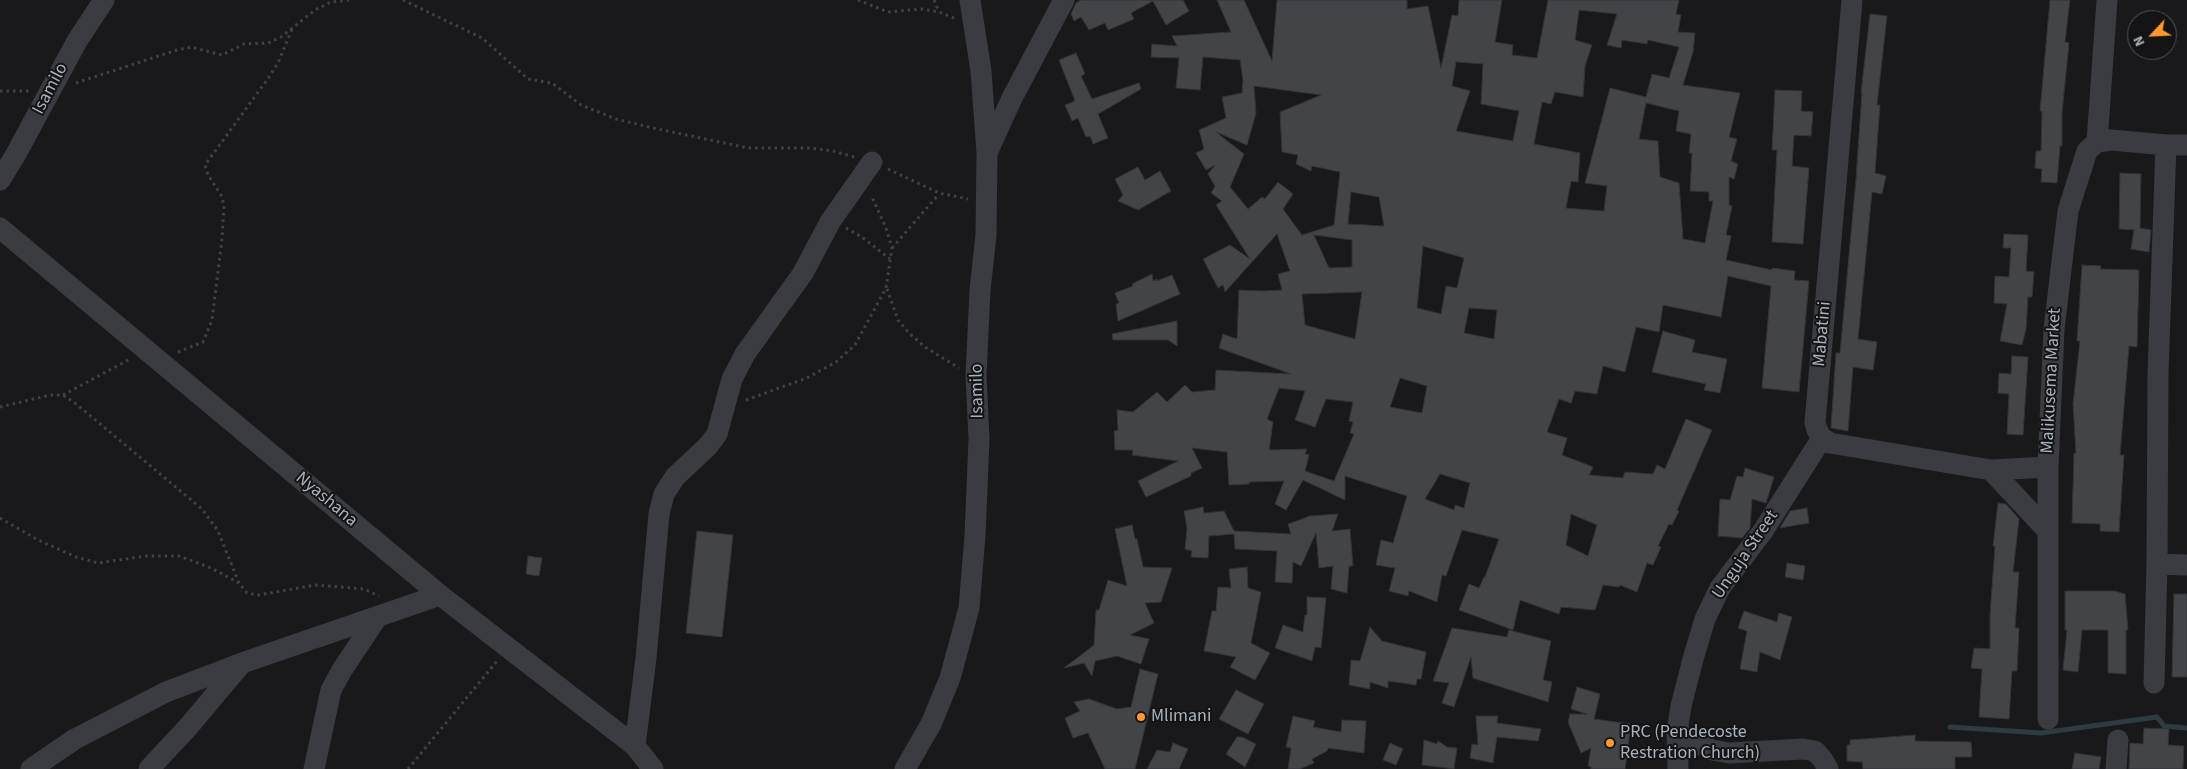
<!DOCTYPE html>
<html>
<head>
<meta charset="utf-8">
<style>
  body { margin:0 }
  #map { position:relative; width:2187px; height:769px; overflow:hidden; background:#19191b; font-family:"Source Sans 3",sans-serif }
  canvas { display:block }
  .north { position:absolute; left:2127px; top:10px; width:50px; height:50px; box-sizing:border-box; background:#141416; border:1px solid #505358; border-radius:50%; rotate:245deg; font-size:14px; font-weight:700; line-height:20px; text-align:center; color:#aab2bc }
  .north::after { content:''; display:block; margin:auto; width:18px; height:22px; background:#ff9a2d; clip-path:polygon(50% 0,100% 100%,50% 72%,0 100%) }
</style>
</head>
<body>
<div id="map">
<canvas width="2187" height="769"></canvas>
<div class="north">N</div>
</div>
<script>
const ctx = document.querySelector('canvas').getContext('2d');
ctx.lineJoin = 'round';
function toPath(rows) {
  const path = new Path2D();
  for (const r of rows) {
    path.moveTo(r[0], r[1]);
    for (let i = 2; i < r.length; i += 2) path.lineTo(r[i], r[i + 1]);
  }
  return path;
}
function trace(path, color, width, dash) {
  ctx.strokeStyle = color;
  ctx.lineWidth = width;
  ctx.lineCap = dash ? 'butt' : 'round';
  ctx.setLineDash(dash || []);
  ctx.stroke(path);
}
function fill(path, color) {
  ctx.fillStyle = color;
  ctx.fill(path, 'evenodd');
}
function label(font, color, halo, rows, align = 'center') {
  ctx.font = font + ' "Source Sans 3",sans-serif';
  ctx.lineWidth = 4;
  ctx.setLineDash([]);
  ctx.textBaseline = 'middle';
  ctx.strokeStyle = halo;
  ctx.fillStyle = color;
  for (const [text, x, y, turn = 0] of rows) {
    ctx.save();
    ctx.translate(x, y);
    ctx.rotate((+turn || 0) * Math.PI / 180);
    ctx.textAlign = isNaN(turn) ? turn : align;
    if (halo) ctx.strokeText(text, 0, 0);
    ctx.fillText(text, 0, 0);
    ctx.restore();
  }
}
const stream = toPath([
  [1950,727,2041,733,2157,717,2164,726,2187,728]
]);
const building = toPath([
  [1081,0,1183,0,1189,11,1166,25,1153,1,1131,13,1134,19,1108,30,1105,23,1089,30,1081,17,1074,21,1071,14,1076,3,1081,0],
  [1217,0,1244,0,1272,61,1277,0,1407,0,1407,9,1428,6,1441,68,1452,15,1458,16,1459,0,1502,0,1495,42,1513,45,1512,55,1537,58,1548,0,1679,0,1676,14,1681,15,1678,32,1695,33,1693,52,1683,85,1740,93,1729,137,1737,139,1731,161,1738,164,1734,179,1729,177,1729,205,1732,206,1726,235,1731,236,1726,260,1772,270,1772,268,1795,271,1794,280,1809,281,1799,392,1762,388,1771,286,1728,276,1721,317,1663,305,1659,332,1636,327,1625,372,1603,366,1597,394,1575,391,1571,403,1559,399,1547,432,1567,438,1562,455,1593,467,1589,475,1623,478,1625,472,1653,474,1657,465,1665,469,1686,419,1712,430,1677,510,1679,511,1672,525,1669,524,1658,546,1661,547,1653,565,1647,563,1637,592,1620,585,1619,587,1603,585,1595,610,1561,607,1559,614,1520,600,1513,630,1459,610,1469,584,1479,588,1484,577,1485,577,1499,539,1462,530,1446,576,1442,575,1437,602,1409,591,1408,596,1389,591,1395,568,1376,565,1381,540,1393,543,1407,496,1345,476,1345,500,1303,480,1286,510,1275,504,1284,481,1249,482,1249,484,1229,485,1227,452,1192,448,1202,468,1191,473,1191,476,1146,497,1138,481,1178,461,1132,455,1133,450,1115,450,1114,431,1118,430,1117,410,1133,412,1157,392,1167,402,1185,385,1192,392,1215,390,1216,370,1291,374,1219,348,1223,334,1237,339,1239,290,1262,291,1282,290,1278,274,1290,271,1277,234,1225,292,1223,285,1218,288,1203,259,1230,245,1250,259,1216,205,1222,201,1211,193,1215,186,1208,174,1215,165,1206,170,1196,153,1204,149,1199,130,1226,118,1222,97,1242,93,1243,80,1240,60,1203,57,1200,90,1176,88,1179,58,1151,57,1152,44,1177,46,1172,36,1231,32,1217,0],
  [1579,10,1617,14,1607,45,1621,48,1622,40,1647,44,1648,40,1679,47,1669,78,1652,74,1646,97,1610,88,1585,183,1607,186,1604,211,1566,208,1571,181,1578,182,1580,153,1534,144,1542,102,1551,104,1555,92,1583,97,1585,66,1592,45,1575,40,1579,10],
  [1456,62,1483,64,1481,104,1519,111,1513,141,1456,131,1470,91,1452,86,1456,62],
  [1254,86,1321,95,1280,112,1282,152,1298,155,1296,164,1311,171,1312,166,1340,172,1334,225,1302,235,1283,209,1293,194,1278,182,1265,199,1262,197,1248,209,1230,187,1244,154,1216,132,1247,145,1256,113,1254,86],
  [1646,103,1679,111,1676,131,1691,134,1689,153,1692,153,1690,191,1709,192,1709,201,1713,201,1705,243,1683,239,1679,183,1660,177,1658,141,1639,139,1646,103],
  [1351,192,1379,197,1384,226,1348,224,1351,192],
  [1314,235,1352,240,1352,267,1329,268,1314,235],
  [1423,246,1464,258,1457,288,1446,286,1441,314,1417,308,1423,246],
  [1362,292,1355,339,1305,325,1302,294,1362,292],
  [1469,308,1497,310,1494,339,1464,333,1469,308],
  [1400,378,1427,386,1422,413,1390,407,1400,378],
  [1279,388,1305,391,1295,420,1315,427,1326,399,1353,402,1349,421,1353,422,1350,433,1354,434,1334,481,1305,471,1309,455,1305,454,1307,449,1269,450,1273,422,1267,419,1279,388],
  [1440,474,1470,483,1464,508,1455,505,1454,510,1425,499,1440,474],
  [1571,514,1597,525,1588,556,1566,545,1571,514],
  [2050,0,2070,0,2065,42,2069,43,2062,113,2062,146,2060,146,2057,183,2041,182,2042,169,2035,168,2036,151,2041,151,2042,111,2040,111,2050,0],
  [1870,14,1887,16,1877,105,1880,105,1875,173,1886,176,1882,194,1872,192,1858,339,1877,342,1873,370,1853,367,1848,431,1831,428,1836,353,1840,353,1856,179,1862,93,1861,93,1870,14],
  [1076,53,1085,74,1081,76,1092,99,1139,83,1141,89,1098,114,1108,138,1093,144,1090,136,1086,137,1078,118,1072,121,1065,105,1075,101,1059,60,1076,53],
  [1775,90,1802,91,1801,111,1813,112,1811,136,1794,135,1792,166,1809,168,1803,244,1772,242,1777,150,1772,150,1775,90],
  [1138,167,1145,180,1160,171,1171,191,1138,210,1118,201,1123,195,1115,179,1138,167],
  [2120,173,2141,174,2140,228,2151,230,2149,252,2131,249,2134,230,2119,229,2120,173],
  [2004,234,2028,235,2026,271,2034,272,2032,297,2028,297,2026,329,2022,345,2000,341,2007,304,1994,303,1995,276,2009,277,2011,248,2003,248,2004,234],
  [2082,265,2101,266,2100,269,2139,270,2137,347,2129,346,2120,455,2124,455,2119,532,2100,531,2100,524,2072,523,2074,453,2076,453,2073,404,2080,341,2077,341,2082,265],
  [1152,274,1153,281,1157,279,1157,281,1172,275,1180,294,1118,321,1116,304,1119,303,1115,293,1133,286,1132,284,1152,274],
  [1177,321,1177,346,1168,340,1113,340,1112,334,1177,321],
  [1663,331,1695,340,1692,352,1727,359,1720,393,1704,390,1706,384,1652,372,1663,331],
  [2012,356,2028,357,2023,435,2007,434,2009,394,1998,393,1999,373,2011,374,2012,356],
  [1745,468,1774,477,1766,503,1752,499,1750,528,1742,538,1718,536,1720,499,1730,500,1737,476,1743,477,1745,468],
  [1998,503,2006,504,2019,519,2013,572,2019,572,2015,628,2019,628,2017,671,2012,671,2009,719,1979,717,1982,669,1971,668,1974,648,1990,649,1990,615,1995,546,1993,546,1998,503],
  [1203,507,1204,513,1224,511,1234,531,1291,534,1288,524,1310,516,1338,514,1332,531,1350,529,1353,566,1349,566,1347,593,1331,589,1333,566,1319,568,1316,533,1301,566,1293,562,1292,583,1275,582,1277,551,1235,549,1234,534,1209,536,1208,558,1191,557,1192,551,1185,549,1187,528,1184,511,1203,507],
  [1807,508,1809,523,1780,528,1790,511,1807,508],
  [1132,525,1135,539,1137,539,1143,567,1172,568,1161,602,1145,603,1154,623,1130,635,1149,639,1141,664,1117,656,1095,661,1092,676,1084,663,1064,668,1094,645,1096,610,1099,610,1108,580,1127,586,1115,529,1132,525],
  [697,531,733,535,722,637,686,633,697,531],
  [528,556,542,558,539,576,526,574,528,556],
  [1787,563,1805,566,1803,580,1785,577,1787,563],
  [1247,567,1248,588,1261,592,1251,643,1270,653,1255,680,1230,667,1236,657,1204,651,1212,611,1216,611,1218,587,1231,588,1229,569,1247,567],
  [2065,591,2115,591,2125,594,2128,630,2126,630,2126,674,2108,673,2108,630,2082,630,2078,672,2063,670,2067,630,2065,630,2065,591],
  [2174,594,2187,594,2187,677,2172,677,2174,594],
  [1307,597,1326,598,1321,648,1315,647,1312,661,1275,648,1283,625,1303,632,1305,615,1307,615,1307,597],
  [1744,611,1777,622,1779,613,1792,617,1780,660,1760,652,1757,672,1740,669,1747,631,1738,628,1744,611],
  [1370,627,1382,641,1426,652,1421,679,1417,679,1416,685,1388,681,1388,688,1370,682,1370,689,1349,685,1351,660,1360,661,1370,627],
  [1452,628,1507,637,1509,630,1551,641,1543,680,1552,682,1548,702,1473,678,1471,657,1454,707,1442,703,1449,683,1433,681,1452,628],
  [1140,669,1158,674,1135,769,1105,769,1088,733,1073,738,1065,718,1080,711,1074,702,1089,699,1117,709,1131,707,1140,669],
  [1577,687,1600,694,1594,719,1631,724,1625,769,1591,769,1591,767,1588,766,1591,748,1581,753,1568,722,1570,714,1587,714,1571,709,1577,687],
  [1236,690,1264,704,1248,734,1219,719,1236,690],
  [1293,716,1315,721,1313,727,1341,732,1342,720,1366,721,1364,753,1328,748,1327,751,1312,759,1314,763,1300,769,1288,769,1291,748,1286,747,1293,716],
  [1476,716,1498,716,1497,723,1541,729,1538,741,1497,737,1493,763,1470,758,1472,744,1478,745,1476,716],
  [2144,728,2169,729,2168,745,2184,746,2183,769,2129,769,2130,743,2143,744,2144,728],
  [1915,735,1915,741,1971,742,1972,757,1955,757,1955,769,1863,769,1862,762,1847,761,1847,745,1850,745,1850,740,1915,735],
  [1237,737,1242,737,1256,744,1245,767,1226,754,1237,737],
  [1424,740,1437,744,1438,741,1447,747,1457,748,1454,769,1422,765,1424,740],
  [1173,743,1188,749,1179,769,1147,769,1157,750,1170,752,1173,743],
  [1390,743,1403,749,1396,765,1383,760,1390,743],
  [2075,753,2101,757,2099,769,2072,769,2075,753]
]);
const path = toPath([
  [403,0,482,38,528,79,552,83,581,105,616,119,653,128,748,148,809,148,833,151,854,157],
  [858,0,888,12,922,9,939,12,954,18],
  [934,0,939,12],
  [76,83,177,50,191,47,222,55,244,44,268,43,281,37,315,10,331,2,350,0],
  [0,91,31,91],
  [888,169,939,193,968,199],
  [846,228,862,237,890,259],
  [892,248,939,194],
  [887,289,898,320,909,333,925,347,959,368],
  [178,352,203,342,212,320,222,239,224,205,221,195,208,175,205,165,267,80,278,63,292,29],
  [63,395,130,359],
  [746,400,807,378,836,362,855,345,886,288,892,248,886,228,871,195],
  [0,407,50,395,63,395,75,403,202,509,218,531,239,583,247,593,258,595,316,585,364,589,379,596],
  [0,518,38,540,76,557,98,563,146,556,179,556,211,568,239,583],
  [408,769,497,661]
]);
const minor = toPath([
  [1852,0,1815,422,1817,430,1822,438,1830,443,1991,470,2048,467],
  [2097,142,2107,0],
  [988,151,1012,98,1064,0],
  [0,180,16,154,77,41,104,0],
  [0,228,440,595,635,746,653,769],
  [1991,470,2048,531],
  [2157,564,2187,565],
  [2154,683,2157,564,2158,374,2166,145],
  [2048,719,2048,467,2054,329,2068,211,2087,151,2097,142,2111,140,2166,145,2187,145],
  [1677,732,1712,750,1729,753,1803,749,1815,751,1823,760,1828,769],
  [635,746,646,658,659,514,664,494,675,477,708,446,717,434,732,379,745,354,803,273,830,222,872,162],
  [31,769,75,739,166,692,242,663,440,595],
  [149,769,189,726,241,664],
  [314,769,331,690,342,670,378,616],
  [905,769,931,724,950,678,969,608,975,536,979,439,976,375,980,290,986,235,987,153,981,71,970,0],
  [1678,769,1677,732,1681,706,1693,659,1705,619,1720,588,1763,531,1822,438],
  [2116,769,2118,740]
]);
const markers = [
  [1141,717,5,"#ff9a2d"],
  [1610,743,5,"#ff9a2d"]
];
const streetNames = [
  ["Isamilo",51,89,-62],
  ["Mabatini",1823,334,-85],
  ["Malikusema Market",2052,381,-87],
  ["Isamilo",978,391,-91],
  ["Nyashana",326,500,40],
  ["Unguja Street",1746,555,-56]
];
const poiNames = [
  ["Mlimani",1151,717],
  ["PRC (Pendecoste",1620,733],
  ["Restration Church)",1620,754]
];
trace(stream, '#2e3b41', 5);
fill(building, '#434448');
trace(building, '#333338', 1);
trace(path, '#3f4348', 3, [2.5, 4]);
trace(minor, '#3a3c41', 21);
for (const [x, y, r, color] of markers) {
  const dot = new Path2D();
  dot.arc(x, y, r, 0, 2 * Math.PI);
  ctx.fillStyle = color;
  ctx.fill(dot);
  trace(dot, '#141416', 2);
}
label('18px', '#aab2bc', '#141416', streetNames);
label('18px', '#aab2bc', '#141416', poiNames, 'left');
</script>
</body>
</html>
